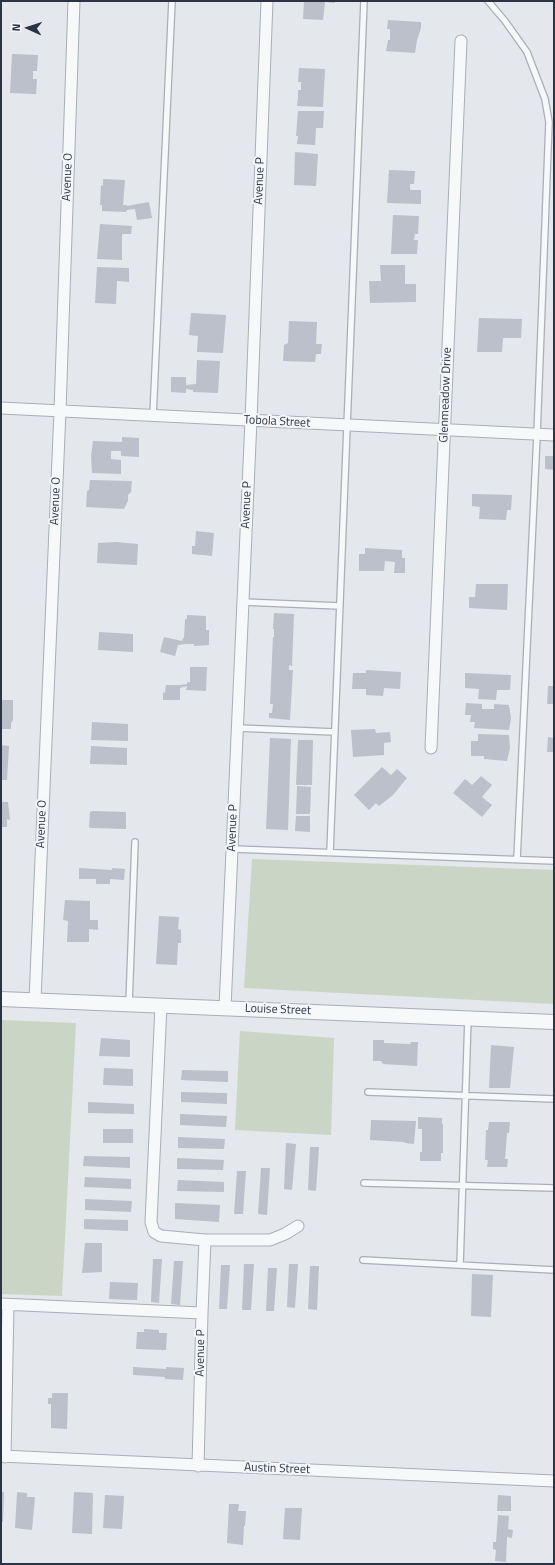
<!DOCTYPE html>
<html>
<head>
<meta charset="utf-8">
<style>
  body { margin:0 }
  #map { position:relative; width:555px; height:1565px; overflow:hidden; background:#e4e7ec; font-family:"Titillium Web",sans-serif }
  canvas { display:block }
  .frame { position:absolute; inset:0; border:2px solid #2b3445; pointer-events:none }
  .north { position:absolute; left:8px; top:8px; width:40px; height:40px; -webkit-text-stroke:3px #f4f6f9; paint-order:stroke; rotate:273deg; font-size:11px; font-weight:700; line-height:16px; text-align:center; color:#2b3445 }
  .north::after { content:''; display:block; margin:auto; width:14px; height:18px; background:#2b3445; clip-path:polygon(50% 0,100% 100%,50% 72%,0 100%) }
</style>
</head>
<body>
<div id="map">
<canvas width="555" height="1565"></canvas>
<div class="frame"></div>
<div class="north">N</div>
</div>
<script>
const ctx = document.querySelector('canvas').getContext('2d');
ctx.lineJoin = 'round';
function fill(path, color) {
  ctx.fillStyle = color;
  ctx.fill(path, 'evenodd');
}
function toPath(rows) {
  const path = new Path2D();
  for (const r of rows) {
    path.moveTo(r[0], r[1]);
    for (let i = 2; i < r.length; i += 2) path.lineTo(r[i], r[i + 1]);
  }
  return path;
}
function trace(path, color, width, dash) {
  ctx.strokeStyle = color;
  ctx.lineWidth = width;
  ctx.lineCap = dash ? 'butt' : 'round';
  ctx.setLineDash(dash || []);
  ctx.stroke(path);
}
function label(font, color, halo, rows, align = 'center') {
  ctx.font = font + ' "Titillium Web",sans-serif';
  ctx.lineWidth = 4;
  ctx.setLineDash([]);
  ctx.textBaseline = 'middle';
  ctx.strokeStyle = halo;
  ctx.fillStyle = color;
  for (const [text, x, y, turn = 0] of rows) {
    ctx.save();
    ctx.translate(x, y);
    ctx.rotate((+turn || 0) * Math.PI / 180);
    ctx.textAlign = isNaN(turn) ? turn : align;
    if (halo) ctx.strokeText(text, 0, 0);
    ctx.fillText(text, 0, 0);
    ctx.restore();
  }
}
const green = toPath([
  [252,859,554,870,554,1004,244,988],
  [1,1020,76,1023,62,1296,1,1294],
  [240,1031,334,1038,331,1135,235,1130]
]);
const building = toPath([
  [304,1,335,1,335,3,325,2,323,20,303,19],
  [388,20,421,22,421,28,417,40,415,53,386,51,388,40,390,40,390,29,387,29],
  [12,54,38,55,37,71,33,71,33,79,37,79,36,94,10,93],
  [299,68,325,69,323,107,297,106,298,98,298,90,301,90,301,82,298,82],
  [298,111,324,111,323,128,316,128,315,145,297,144,298,136,296,136],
  [295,152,318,154,316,186,294,185],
  [389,170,415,171,414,184,410,184,410,190,421,190,421,204,387,203],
  [103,179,125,180,123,205,127,205,127,206,149,202,152,218,137,220,135,209,127,210,126,212,102,211,102,205,100,205,101,185,103,186],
  [393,215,419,216,418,234,415,234,414,240,418,240,417,254,391,254],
  [100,224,132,226,131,234,122,234,122,260,97,259],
  [380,265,405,265,405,284,416,284,416,302,370,303,369,281,381,281],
  [97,267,129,268,129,282,117,281,116,304,95,303],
  [191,313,226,315,223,353,197,352,198,336,189,335],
  [479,318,522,319,521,338,503,338,502,352,477,352],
  [289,321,317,322,316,344,322,344,321,354,316,354,315,362,283,361,284,345,288,343],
  [197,360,220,361,218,393,193,392,193,390,186,389,186,393,171,392,171,377,186,377,186,385,196,384],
  [122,437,139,438,139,457,121,456,121,451,111,451,111,459,121,460,121,474,92,473,91,457,93,441,122,442],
  [545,456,554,456,554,470,545,469],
  [90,480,132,481,131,492,128,495,128,501,124,509,86,507,87,491,89,490],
  [472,494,512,495,511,510,507,510,506,520,479,519,480,507,472,506],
  [196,531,214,533,212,556,192,554,192,546,195,546],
  [116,542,138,544,137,565,97,563,98,543],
  [365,548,402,550,402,558,405,558,405,573,394,573,395,562,385,561,384,571,359,571,359,554,365,554],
  [476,584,508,584,507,610,469,608,469,597,475,597],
  [274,613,294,614,292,666,289,665,289,670,293,670,290,720,269,718,269,713,272,713,273,704,270,704,273,637,274,637,274,629,273,629],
  [187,615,206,616,206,630,209,630,209,645,194,646,194,644,186,644,178,645,175,656,160,652,164,637,182,641,183,638,184,638,185,619,187,619],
  [99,632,133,634,133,652,98,650],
  [190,667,207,667,206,691,186,690,187,686,180,688,180,700,163,700,163,692,165,693,166,685,180,685,187,684,187,682,190,682],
  [366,670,401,672,400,689,384,688,383,696,366,695,366,689,352,689,353,673,366,673],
  [465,673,511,675,510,690,497,690,496,700,478,699,479,689,465,688],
  [548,686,554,686,554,704,547,704],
  [1,700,13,700,13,720,11,723,11,729,1,729],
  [466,703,482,704,482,709,494,709,494,704,509,705,511,718,509,730,474,728,475,722,470,722,471,715,465,715],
  [92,722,128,724,128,741,91,740],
  [375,729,376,733,390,732,391,742,384,743,384,755,353,757,351,730],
  [478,734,509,735,510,748,507,761,484,759,484,756,471,756,471,741,478,741],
  [548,737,554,738,554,752,547,752],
  [270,738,291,739,288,830,266,829],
  [298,740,313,740,312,785,296,785],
  [1,745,9,746,7,780,1,780],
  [91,746,127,748,127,765,90,764],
  [382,767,391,775,397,769,407,778,393,795,379,806,376,803,369,810,354,795],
  [481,776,492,785,482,797,492,805,482,817,453,793,465,779,472,785],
  [297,786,311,787,310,814,296,814],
  [1,802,8,802,10,820,7,819,7,827,1,827],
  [92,811,126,812,126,829,91,828,89,827,90,812],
  [296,816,310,816,310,832,295,831],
  [79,868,112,870,112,868,125,869,124,880,110,879,110,884,96,884,96,879,79,879],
  [65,900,90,901,90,920,98,920,98,930,89,929,89,942,67,942,68,921,63,920],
  [159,916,179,917,178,929,181,930,181,943,178,943,177,965,156,964],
  [101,1038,130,1040,130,1057,99,1056],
  [373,1040,384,1040,384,1043,410,1044,411,1042,418,1042,417,1066,383,1064,381,1061,373,1061],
  [491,1045,514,1047,510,1088,489,1088],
  [104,1068,133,1069,133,1086,103,1085],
  [182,1070,228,1071,228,1082,181,1080],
  [181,1092,227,1093,227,1104,181,1102],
  [88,1102,134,1104,134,1114,88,1113],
  [180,1114,227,1116,226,1127,180,1125],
  [418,1117,442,1118,442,1124,443,1124,443,1153,441,1153,441,1161,420,1161,420,1152,422,1152,422,1129,418,1129],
  [371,1120,416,1121,414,1144,405,1143,404,1142,370,1140],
  [489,1122,510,1122,509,1133,507,1133,505,1159,508,1159,507,1167,487,1167,488,1160,485,1160,486,1130,488,1130],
  [103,1129,133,1129,133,1143,103,1143],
  [178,1137,225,1139,224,1149,178,1148],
  [286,1143,296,1144,292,1190,284,1189],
  [310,1147,319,1147,316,1191,308,1190],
  [84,1156,130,1157,130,1168,83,1166],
  [177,1158,224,1160,223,1170,177,1169],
  [261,1168,270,1168,267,1215,258,1214],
  [237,1171,246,1171,243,1214,234,1214],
  [85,1177,131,1179,131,1189,84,1187],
  [178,1180,224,1182,224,1192,177,1191],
  [85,1199,132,1201,131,1212,85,1210],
  [175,1203,220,1205,219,1222,175,1219],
  [84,1219,128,1220,128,1231,84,1229],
  [85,1243,102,1243,102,1272,82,1273],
  [153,1259,162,1259,159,1303,151,1302],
  [174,1261,183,1261,180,1305,171,1304],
  [244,1264,254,1264,251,1310,242,1310],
  [289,1264,298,1264,295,1308,287,1307],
  [221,1265,230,1265,227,1309,219,1309],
  [310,1266,319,1266,317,1310,308,1309],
  [268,1268,277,1268,274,1311,266,1311],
  [472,1274,493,1275,491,1317,471,1316],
  [110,1282,138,1283,137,1300,109,1299],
  [144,1329,159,1330,159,1333,167,1333,166,1350,136,1349,137,1332,144,1332],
  [133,1367,166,1369,166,1367,184,1368,183,1380,165,1379,165,1377,133,1375],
  [52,1393,68,1393,67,1429,51,1428,51,1404,48,1404,48,1398,52,1398],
  [1,1492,4,1492,3,1522,1,1522],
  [17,1492,27,1493,27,1497,35,1497,32,1530,15,1528],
  [74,1492,93,1493,92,1534,72,1533],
  [105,1495,124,1496,122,1529,103,1528],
  [498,1495,511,1496,511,1511,497,1511],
  [229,1504,239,1504,238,1511,246,1511,245,1526,244,1526,243,1545,227,1543],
  [285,1508,302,1508,300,1540,283,1539],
  [498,1515,509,1516,508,1529,513,1530,512,1538,507,1537,506,1562,495,1561,496,1550,493,1549,493,1542,496,1542]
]);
const service = toPath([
  [488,1,505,21,527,52,545,99,549,122,537,435,517,859],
  [153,416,172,1],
  [243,602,340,606],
  [238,728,335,732],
  [233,849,554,861],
  [330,852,364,1],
  [129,1004,135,842],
  [368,1092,554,1099],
  [364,1183,554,1188],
  [363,1260,554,1270],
  [460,1265,468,1018]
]);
const minor = toPath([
  [1,408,554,435],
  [431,748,461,41],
  [35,1000,60,411,74,1],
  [161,1006,151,1222,154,1232,161,1236,205,1240,270,1240,285,1234,298,1226],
  [225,1008,251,420,267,1],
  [1,1304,202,1313],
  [1,1456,554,1481],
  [5,1457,8,1305],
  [198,1466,202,1313,205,1240]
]);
const tertiary = toPath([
  [1,999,554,1022]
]);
const streetNames = [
  ["Avenue O",68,177,-88],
  ["Avenue P",260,181,-88],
  ["Glenmeadow Drive",446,395,-88],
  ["Tobola Street",277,422,3],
  ["Avenue O",56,501,-88],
  ["Avenue P",247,505,-88],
  ["Avenue O",42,824,-88],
  ["Avenue P",233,828,-88],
  ["Louise Street",278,1010,2],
  ["Avenue P",201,1353,-89],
  ["Austin Street",277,1469,2]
];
fill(green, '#c9d6c5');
fill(building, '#bbc0ca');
trace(service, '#a9aeb7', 8);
trace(minor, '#a9aeb7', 13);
trace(tertiary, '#a9aeb7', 16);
trace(service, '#f7f8fa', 5.5);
trace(minor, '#f7f8fa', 11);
trace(tertiary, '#f7f8fa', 14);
label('12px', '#2b3445', '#f4f6f9', streetNames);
</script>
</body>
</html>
